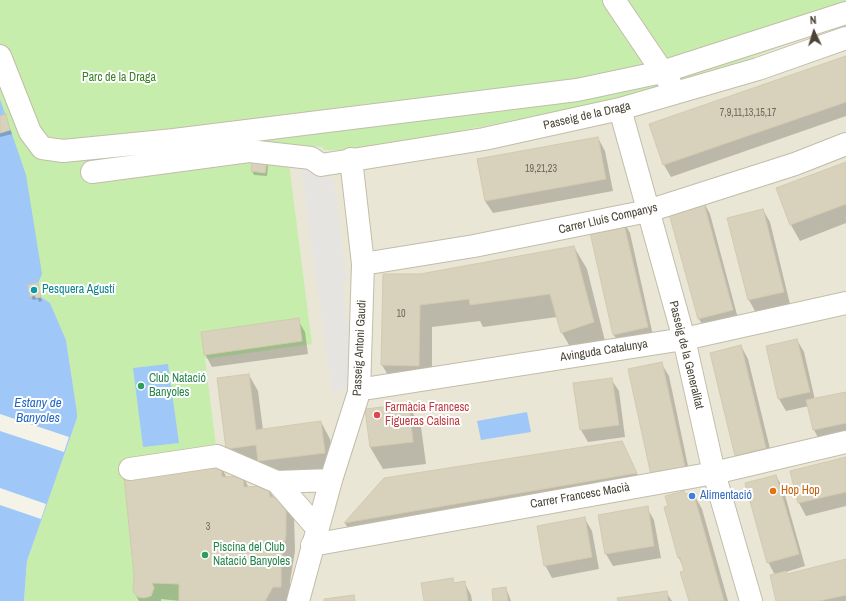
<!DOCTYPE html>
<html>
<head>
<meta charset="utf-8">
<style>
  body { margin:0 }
  #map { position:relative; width:846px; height:601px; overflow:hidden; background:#f5f3e8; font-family:"Archivo Narrow",sans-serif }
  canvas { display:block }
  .north { position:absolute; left:794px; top:12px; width:40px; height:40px; -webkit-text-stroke:3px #fff; paint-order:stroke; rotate:356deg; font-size:11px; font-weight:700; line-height:16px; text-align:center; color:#494436 }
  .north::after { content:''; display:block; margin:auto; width:14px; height:18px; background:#494436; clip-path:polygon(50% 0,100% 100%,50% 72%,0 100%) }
</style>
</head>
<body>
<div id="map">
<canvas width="846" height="601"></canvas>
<div class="north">N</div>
</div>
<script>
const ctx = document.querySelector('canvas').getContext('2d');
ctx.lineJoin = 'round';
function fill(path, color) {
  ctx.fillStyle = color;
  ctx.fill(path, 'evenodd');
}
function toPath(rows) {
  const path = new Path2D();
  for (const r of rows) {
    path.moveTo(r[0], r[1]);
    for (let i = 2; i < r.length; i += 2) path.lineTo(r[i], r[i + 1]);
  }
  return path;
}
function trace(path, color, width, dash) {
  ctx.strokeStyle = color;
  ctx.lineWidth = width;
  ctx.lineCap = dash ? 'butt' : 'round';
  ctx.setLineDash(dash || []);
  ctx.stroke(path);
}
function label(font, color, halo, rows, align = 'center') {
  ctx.font = font + ' "Archivo Narrow",sans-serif';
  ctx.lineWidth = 4;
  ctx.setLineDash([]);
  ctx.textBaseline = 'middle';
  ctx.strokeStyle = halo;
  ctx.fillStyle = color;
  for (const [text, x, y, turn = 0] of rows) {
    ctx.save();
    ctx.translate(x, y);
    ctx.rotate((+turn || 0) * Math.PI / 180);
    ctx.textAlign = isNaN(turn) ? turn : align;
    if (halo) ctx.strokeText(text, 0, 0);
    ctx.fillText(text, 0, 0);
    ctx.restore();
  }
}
const residential = toPath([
  [846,22,846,601,24,601,34,540,46,504,47,165,293,150,420,139,610,101,748,59]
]);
const green = toPath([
  [0,0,846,0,846,22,748,59,610,101,420,139,346,150,293,150,289,164,312,344,205,359,216,446,222,477,243,476,245,487,268,486,270,497,280,498,286,502,286,534,281,565,273,587,265,601,24,601,27,561,77,418,77,414,66,340,50,303,41,297,0,116]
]);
const parking = toPath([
  [298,145,323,147,328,178,334,180,347,280,343,285,350,345,347,387,332,395]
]);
const water = toPath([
  [0,99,26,175,42,274,38,283,41,297,50,303,66,340,77,413,77,418,27,561,24,601,0,601],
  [168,364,179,443,143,447,133,368],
  [527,412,531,432,481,440,477,421]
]);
const pier = toPath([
  [0,414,69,437,64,452,0,431],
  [0,488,46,504,41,519,0,505]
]);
const shadow = toPath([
  [846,57,846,116,671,177,664,165,650,125],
  [5,116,12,134,0,137,0,117],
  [598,138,605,151,613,191,493,213,485,201],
  [266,162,268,166,267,176,254,175,252,171],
  [846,163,846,223,800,241,791,225],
  [703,201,710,214,739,322,706,331,699,319],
  [763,210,770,222,790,304,756,313,749,300,729,218],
  [623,221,630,233,654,340,621,347,614,335],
  [574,247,587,269,606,345,575,355,562,333,557,317,483,327,480,321,432,327,432,388,395,387,382,365,420,275],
  [37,284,42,301,39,302,38,299,33,300,31,296],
  [298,320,305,332,308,354,212,367,205,354],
  [797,340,804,352,815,400,846,393,846,437,821,443,814,430,809,406,786,411,779,399],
  [741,346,748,359,773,461,744,468,736,455],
  [661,363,669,376,691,480,659,487],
  [249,375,258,391,263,430,321,422,330,439,334,469,268,477,259,462,236,465,227,448],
  [611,379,619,391,625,437,588,442,581,430,574,384],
  [408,405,421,427,426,464,383,469,370,447],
  [622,443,645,490,354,539,345,523,384,479],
  [846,458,846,506,806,516,799,503,791,471],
  [221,467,227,478,243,477,249,488,267,487,274,498,294,516,295,551,290,582,290,601,180,601,161,599,161,601,139,601,134,592],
  [776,476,783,488,805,566,786,572,787,575,846,560,846,601,777,601,775,575,768,562],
  [693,493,702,509,728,601,690,601,685,571,679,558,665,507,685,495],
  [647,508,654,520,661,558,613,566,606,554],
  [585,519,592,531,599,569,552,578,545,565],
  [452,579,455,584,464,582,471,595,472,601,425,601],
  [506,588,511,601,494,601],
  [666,592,672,601,619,601]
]);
const building = toPath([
  [846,56,846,102,663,165,649,124,846,56],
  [6,114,10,130,0,133,0,116,6,114],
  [598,137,606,179,485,201,477,159,598,137],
  [252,159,267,161,265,173,251,171,252,159],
  [846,162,846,204,790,225,776,188,846,162],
  [703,200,733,310,698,319,668,210,703,200],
  [763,209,784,292,748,300,727,218,763,209],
  [623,220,648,327,613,335,589,228,623,220],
  [574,246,594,322,561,333,550,294,470,305,469,299,420,305,419,366,381,365,383,274,420,274,574,246],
  [38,283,41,297,36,298,35,295,30,297,28,285,38,283],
  [299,318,302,341,204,355,201,332,299,318],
  [797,339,810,392,778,399,766,346,797,339],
  [741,345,766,448,735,456,710,353,741,345],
  [662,362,685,467,651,475,628,369,662,362],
  [249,374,256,430,321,421,325,453,258,461,256,445,226,449,217,378,249,374],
  [612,378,619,425,580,430,573,383,612,378],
  [846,392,846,423,813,430,806,400,846,392],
  [409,404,413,442,370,447,365,409,409,404],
  [622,441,637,473,344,523,384,478,622,441],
  [846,457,846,492,798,503,790,471,846,457],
  [221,466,222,477,243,476,244,487,268,486,270,497,280,498,286,502,286,534,281,565,281,587,273,587,265,601,179,601,179,584,152,583,154,588,151,596,144,598,138,597,133,592,134,576,124,477,221,466],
  [776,475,799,554,767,563,745,483,776,475],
  [684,491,685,494,693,492,724,601,689,601,680,572,684,571,680,557,678,558,664,507,668,506,665,496,684,491],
  [648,506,654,546,605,554,598,515,648,506],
  [585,517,592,557,544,566,537,526,585,517],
  [846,559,846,595,819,601,776,601,770,575,786,571,787,574,846,559],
  [453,578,454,583,465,581,468,601,424,601,421,583,453,578],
  [506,587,508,601,493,601,492,589,506,587],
  [667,591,668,601,618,601,617,598,667,591],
  [354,595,355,601,324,601,324,599,354,595]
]);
const minor = toPath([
  [614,0,670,83],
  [0,56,30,132,42,148,63,151,174,140,577,90,662,72,846,13],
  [620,109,684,339,714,473,751,601],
  [92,172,249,151,311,158,321,165,484,139,620,109,758,69,846,38],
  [363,264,474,246,648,211,795,164,846,144],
  [359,388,370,388,684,339,846,303],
  [130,469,217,456,277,482,317,528],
  [277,482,331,480],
  [312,545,714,473,846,442],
  [298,601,331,480,359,392,363,264,351,159]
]);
const markers = [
  [34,290,4,"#0f9aa8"],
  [141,386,4,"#2e9e5b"],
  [377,415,4,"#e0444e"],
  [773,491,4,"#e8710a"],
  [692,496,4,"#3f7fe0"],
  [205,555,4,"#2e9e5b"]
];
const numberNames = [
  ["7,9,11,13,15,17",748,113],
  ["19,21,23",541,169],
  ["10",401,314],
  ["3",208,527]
];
const parkNames = [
  ["Parc de la Draga",119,78]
];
const streetNames = [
  ["Passeig de la Draga",587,116,-13],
  ["Carrer Lluís Companys",608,219,-13],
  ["Passeig Antoni Gaudi",360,348,-87],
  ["Avinguda Catalunya",604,351,-9],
  ["Passeig de la Generalitat",686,355,76],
  ["Carrer Francesc Macià",580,496,-10]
];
const cultureNames = [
  ["Pesquera Agustí",42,290]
];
const leisureNames = [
  ["Club Natació",149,379],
  ["Banyoles",149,393],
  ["Piscina del Club",213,548],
  ["Natació Banyoles",213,562]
];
const healthNames = [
  ["Farmàcia Francesc",385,408],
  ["Figueras Calsina",385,422]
];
const foodNames = [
  ["Hop Hop",781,491]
];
const shopNames = [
  ["Alimentació",700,496]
];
const waterNames = [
  ["Estany de",38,404],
  ["Banyoles",38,419]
];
fill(residential, '#eae6d5');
fill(green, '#c7edad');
fill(parking, '#e6e4e0');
fill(water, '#9fc7f7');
fill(pier, '#f5f3e8');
fill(shadow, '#0003');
fill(building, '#d8d1bc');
trace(building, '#d3caaf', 1);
trace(minor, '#c2bda9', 24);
trace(minor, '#fff', 22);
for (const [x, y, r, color] of markers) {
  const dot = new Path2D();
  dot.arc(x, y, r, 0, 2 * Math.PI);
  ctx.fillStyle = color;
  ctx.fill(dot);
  trace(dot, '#fff', 1.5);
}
label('10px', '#6d6758', null, numberNames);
label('12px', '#398123', '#fff', parkNames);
label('12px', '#494436', '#fff', streetNames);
label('12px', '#0d838f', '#fff', cultureNames, 'left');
label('12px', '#27864d', '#fff', leisureNames, 'left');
label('12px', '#be3a42', '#fff', healthNames, 'left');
label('12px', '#c56008', '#fff', foodNames, 'left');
label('12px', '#366cbe', '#fff', shopNames, 'left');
label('italic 13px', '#2468c0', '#fff', waterNames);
</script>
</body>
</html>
